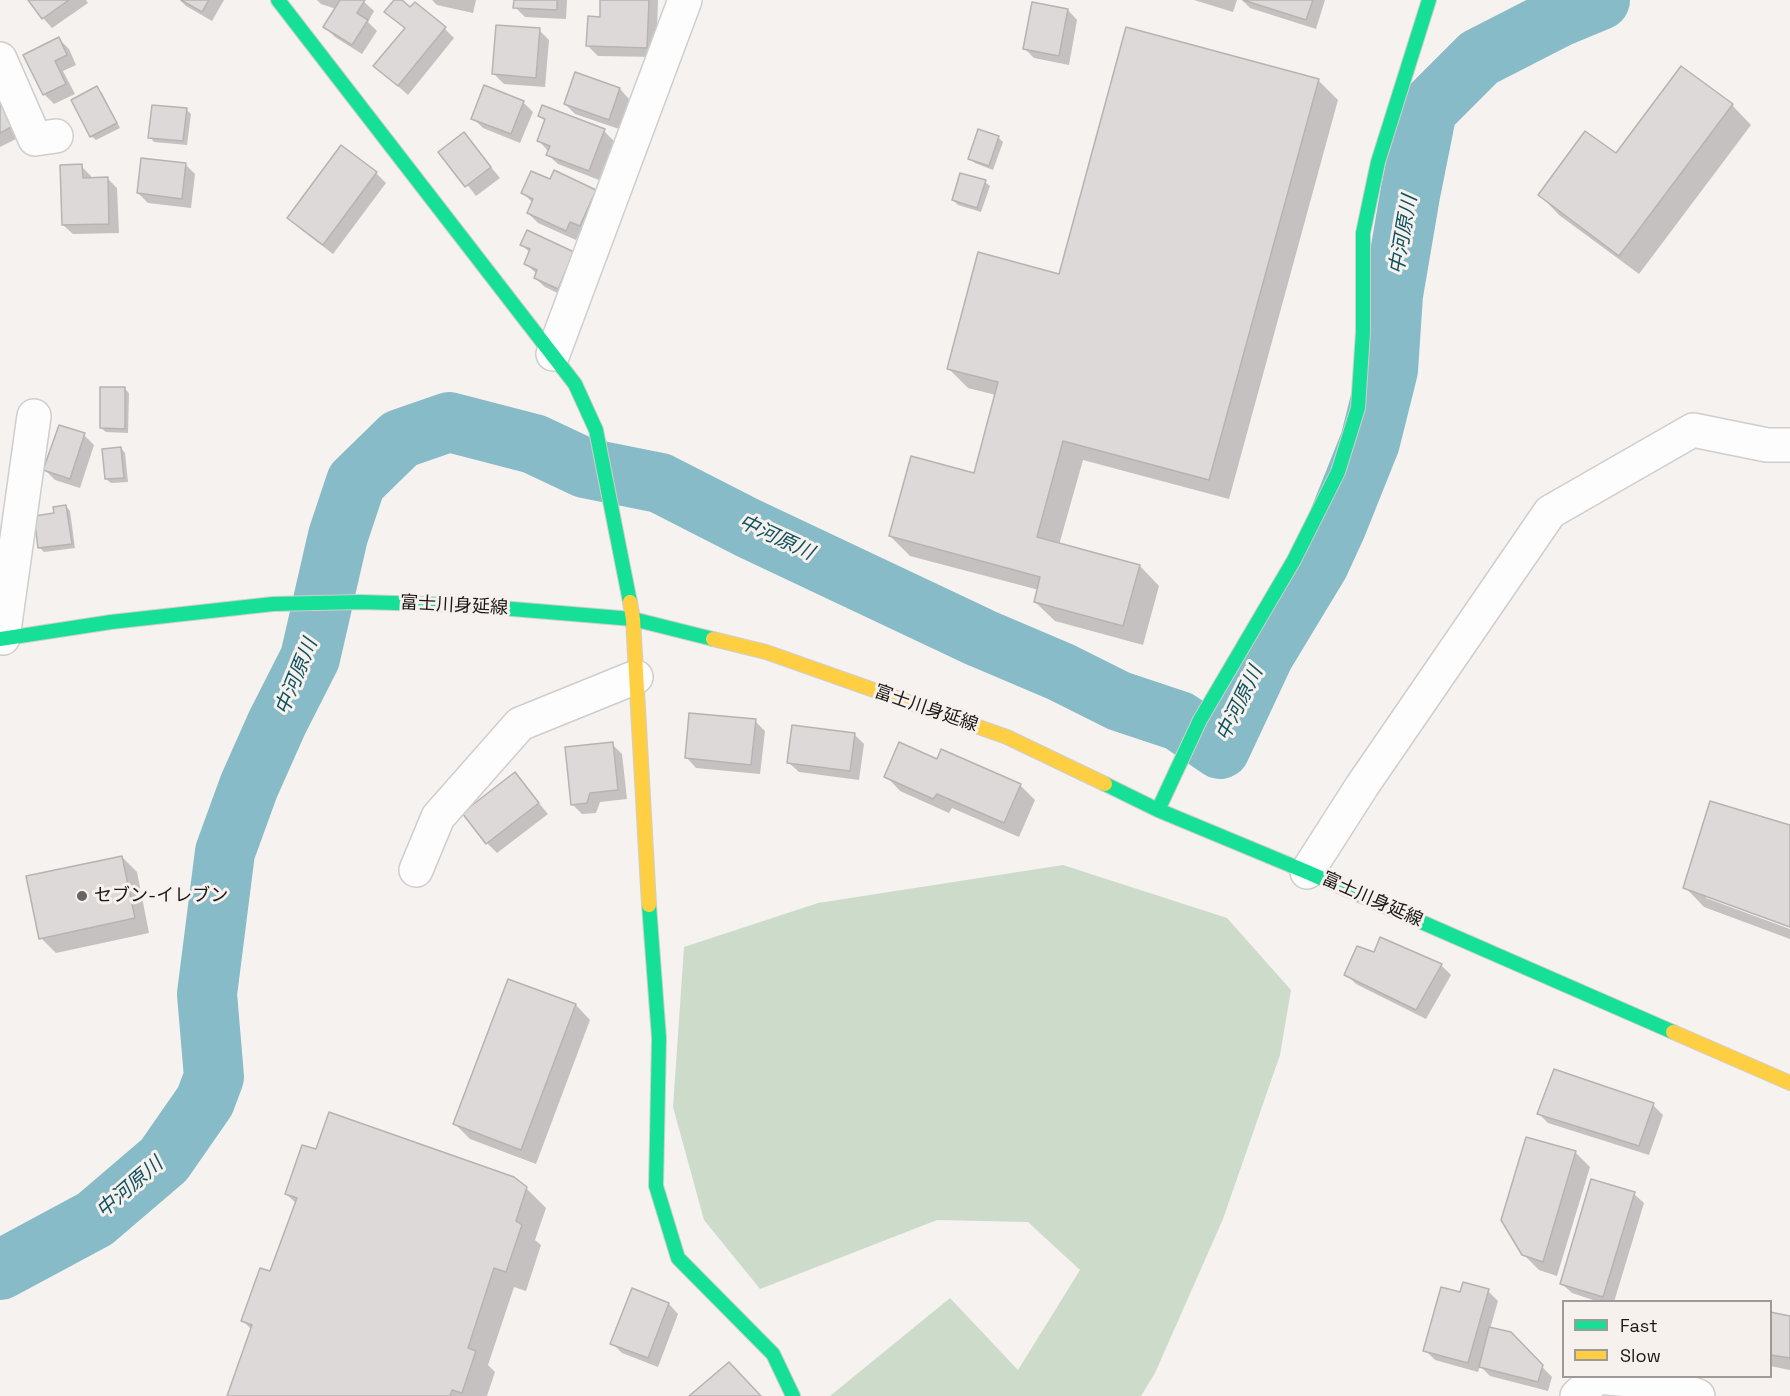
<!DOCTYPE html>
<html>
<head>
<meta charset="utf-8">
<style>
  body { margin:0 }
  #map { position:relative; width:1790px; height:1396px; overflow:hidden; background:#f5f2f0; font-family:"Space Grotesk",sans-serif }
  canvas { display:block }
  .legend { position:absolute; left:1562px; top:1300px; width:210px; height:78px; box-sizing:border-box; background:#f7f1ee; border:2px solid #9f9a98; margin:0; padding:8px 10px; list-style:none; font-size:18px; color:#1a1817 }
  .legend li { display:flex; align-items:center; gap:12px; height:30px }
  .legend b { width:30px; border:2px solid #9f9a98 }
</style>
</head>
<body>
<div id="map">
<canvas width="1790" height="1396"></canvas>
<ul class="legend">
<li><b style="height:8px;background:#16e098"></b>Fast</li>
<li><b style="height:8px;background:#ffcf43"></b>Slow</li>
</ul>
</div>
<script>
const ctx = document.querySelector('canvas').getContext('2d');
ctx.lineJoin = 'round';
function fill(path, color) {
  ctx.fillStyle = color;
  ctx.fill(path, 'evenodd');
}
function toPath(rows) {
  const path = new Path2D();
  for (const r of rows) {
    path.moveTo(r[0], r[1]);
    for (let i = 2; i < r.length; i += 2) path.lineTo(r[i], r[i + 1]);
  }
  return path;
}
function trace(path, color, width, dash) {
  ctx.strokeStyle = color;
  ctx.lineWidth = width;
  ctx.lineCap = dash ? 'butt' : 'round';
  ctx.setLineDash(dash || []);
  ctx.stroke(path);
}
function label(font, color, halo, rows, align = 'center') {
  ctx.font = font + ' "Space Grotesk","Noto Sans JP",sans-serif';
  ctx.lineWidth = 6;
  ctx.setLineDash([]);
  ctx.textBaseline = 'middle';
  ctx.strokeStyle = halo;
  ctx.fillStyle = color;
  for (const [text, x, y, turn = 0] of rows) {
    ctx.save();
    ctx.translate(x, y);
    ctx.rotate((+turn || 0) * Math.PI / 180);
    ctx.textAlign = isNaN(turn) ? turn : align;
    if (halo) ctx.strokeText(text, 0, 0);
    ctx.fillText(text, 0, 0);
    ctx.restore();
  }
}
const green = toPath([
  [1063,865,1227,918,1291,990,1280,1055,1223,1219,1155,1373,1141,1396,830,1396,950,1298,1018,1370,1080,1270,1028,1222,937,1220,760,1289,704,1220,673,1107,684,947,818,903]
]);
const shadow = toPath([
  [30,0,86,0,88,3,52,28,43,18],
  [180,0,224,0,212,21,186,6],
  [317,0,362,0,374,11,368,22,377,31,362,54,335,37,325,27,336,9,321,4],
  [396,0,400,0,411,9,445,29,454,38,408,95,375,66,406,29,386,12],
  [432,0,476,0,473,13,437,5],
  [515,0,567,0,566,19,525,17,515,7],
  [602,0,658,0,656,57,598,56,588,46,601,18],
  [1194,0,1237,0,1233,12],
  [1242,0,1325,0,1316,29,1250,8],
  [1068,10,1077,20,1069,65,1034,58,1024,48],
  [539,30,549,40,545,87,504,84,494,74],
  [59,39,69,49,76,65,63,71,75,94,54,104,44,94],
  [1318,80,1338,100,1229,499,1083,460,1059,545,1140,566,1159,586,1143,645,1055,621,1035,602,1039,590,910,556,890,536,975,475,996,395,968,388,948,368,1060,276],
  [97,88,102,93,120,128,96,140,91,136],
  [620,89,629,99,619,129,575,114,565,104],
  [0,100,22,136,0,147],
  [523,102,533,112,520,143,483,128,473,118],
  [1732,105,1751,125,1639,274,1559,215,1540,195,1616,155],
  [543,107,604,131,614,141,599,180,558,164,548,155,548,151,539,141,546,122,540,116],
  [186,109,191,114,187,145,154,142,150,137],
  [464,134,500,178,476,196,441,152],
  [998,137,1003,142,993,170,975,163,970,159],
  [185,164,195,174,191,208,148,203,138,193],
  [81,166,91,176,91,179,107,178,117,188,119,233,73,234,63,225],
  [376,173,386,183,333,254,299,228,289,218],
  [550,181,595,191,605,201,590,235,580,231,576,240,538,223,528,213,533,203,523,193],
  [985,182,990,186,981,212,958,205,953,200],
  [522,245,583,263,568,298,545,287,535,278,537,274,525,263,530,253],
  [124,388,129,393,128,433,106,432,101,428],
  [84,435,94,445,80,488,55,480,45,470],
  [121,448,125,453,128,482,111,483,106,479],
  [66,506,70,511,75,548,44,552,39,547,55,514],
  [755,721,765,731,760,774,696,768,687,758],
  [854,734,864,744,859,780,799,772,789,763],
  [612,744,622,754,627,799,600,802,596,813,582,814,572,804],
  [515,774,548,814,497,853,487,843],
  [886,776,1020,785,1035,800,1019,837,952,808,949,813,900,791],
  [1790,827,1790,926,1706,895,1706,898,1790,929,1790,939,1704,907,1685,887],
  [122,857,137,872,149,933,56,953,41,938],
  [1374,954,1441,965,1451,975,1426,1019,1356,984,1346,974],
  [509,981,576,1005,590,1020,536,1164,470,1139,455,1124],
  [1653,1105,1663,1115,1649,1155,1548,1123,1538,1113],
  [317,1151,526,1188,546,1208,535,1240,541,1245,526,1291,514,1287,488,1365,495,1372,487,1396,229,1396,252,1330,243,1321,271,1273,297,1204,286,1194],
  [1575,1152,1590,1167,1557,1276,1539,1270,1523,1254],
  [1634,1194,1644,1203,1614,1302,1599,1302,1572,1293,1562,1284],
  [1488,1291,1498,1301,1490,1329,1510,1334,1552,1377,1548,1391,1490,1376,1480,1366,1478,1372,1435,1360,1425,1350,1461,1294],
  [669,1304,678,1314,658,1367,622,1353,612,1343],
  [1770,1314,1790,1317,1790,1370,1770,1366]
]);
const river = toPath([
  [0,1270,95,1219,164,1160,205,1101,214,1077,207,994,225,852,249,786,277,723,310,658,338,536,356,482,400,439,449,422,534,444,585,468,660,483,748,528,981,638,1061,672,1119,701,1179,721,1220,749,1264,655,1319,564,1336,527,1370,442,1388,370,1393,295,1410,195,1427,110,1479,58,1559,17,1600,0]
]);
const building = toPath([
  [28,0,69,0,42,19,28,0],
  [181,0,209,0,202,12,181,0],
  [340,0,365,0,357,13,368,20,352,45,323,27,340,0],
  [394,0,402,0,410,7,415,2,446,27,398,86,373,66,405,28,384,12,394,0],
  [514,0,557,0,557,10,513,8,514,0],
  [600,0,649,0,647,48,586,46,588,16,600,17,600,0],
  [1243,0,1313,0,1306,20,1243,0],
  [1032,2,1068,9,1059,56,1023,49,1032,2],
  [496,25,540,28,536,78,492,74,496,25],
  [1126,27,1319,79,1209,480,1063,441,1037,537,1140,565,1123,626,1034,602,1040,577,889,536,911,456,974,473,998,382,947,369,978,252,1059,274,1126,27],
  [59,37,67,55,55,61,66,84,43,95,23,55,59,37],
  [1681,66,1733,104,1619,256,1538,195,1585,131,1616,153,1681,66],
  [575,72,620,88,609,120,564,104,575,72],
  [484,85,524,101,511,134,471,119,484,85],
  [97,86,117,123,90,137,71,100,97,86],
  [0,101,13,126,0,133,0,101],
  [152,105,187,108,183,141,148,138,152,105],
  [542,105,605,129,589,171,546,155,550,146,537,141,545,119,538,116,542,105],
  [978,129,999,136,989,166,968,159,978,129],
  [464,132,491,167,465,187,438,152,464,132],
  [341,145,377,172,323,245,287,218,341,145],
  [141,158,186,163,182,199,137,193,141,158],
  [82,164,83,178,108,177,109,224,62,225,60,165,82,164],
  [554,170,596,190,580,226,570,222,566,231,527,213,533,199,521,193,531,171,550,179,554,170],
  [960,173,986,180,977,208,952,200,960,173],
  [527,230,574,252,558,289,534,278,537,270,524,264,530,249,520,245,527,230],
  [100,387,125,387,125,429,100,428,100,387],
  [59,425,85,433,70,479,43,470,59,425],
  [121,447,124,478,105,479,102,449,121,447],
  [66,505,72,544,38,548,34,516,54,513,53,507,66,505],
  [689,713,756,719,751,765,685,758,689,713],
  [792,725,855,733,850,771,787,763,792,725],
  [613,742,618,790,590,793,587,803,571,805,565,747,613,742],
  [899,742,937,759,941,749,1021,784,1004,823,937,794,933,799,884,777,899,742],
  [515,772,539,803,486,844,462,813,515,772],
  [1710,801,1790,825,1790,927,1683,888,1710,801],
  [122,856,135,918,39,939,26,876,122,856],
  [1380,937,1442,964,1416,1010,1344,975,1357,946,1374,952,1380,937],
  [508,979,576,1004,521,1150,453,1124,508,979],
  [1554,1069,1654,1103,1639,1146,1537,1114,1554,1069],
  [329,1112,514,1177,527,1187,516,1221,522,1225,506,1272,494,1268,468,1348,476,1351,462,1393,452,1390,450,1396,227,1396,252,1325,241,1321,260,1268,270,1271,297,1198,285,1194,302,1145,316,1149,329,1112],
  [1526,1137,1576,1151,1543,1262,1522,1255,1501,1220,1526,1137],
  [1591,1179,1635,1192,1603,1297,1560,1284,1591,1179],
  [1463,1282,1489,1289,1468,1363,1423,1351,1441,1287,1460,1292,1463,1282],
  [632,1288,669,1303,648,1358,610,1344,632,1288],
  [1770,1312,1790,1316,1790,1358,1770,1355,1770,1312],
  [1489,1327,1511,1332,1543,1365,1538,1382,1479,1367,1489,1327],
  [729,1362,761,1396,689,1396,729,1362]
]);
const street = toPath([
  [0,59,35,139,56,136],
  [553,354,685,0],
  [3,638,34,416],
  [416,870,438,817,520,724,636,677],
  [1307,872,1362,786,1550,512,1693,430,1767,445,1790,445],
  [1577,1396,1597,1377,1663,1383,1698,1396]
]);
const fast = toPath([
  [278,0,575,384,596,430,630,602],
  [0,639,111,622,273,604,360,602,464,605,633,619,713,639],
  [1105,784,1158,810,1307,872,1673,1032],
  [1158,810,1200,720,1294,560,1338,472,1358,408,1363,332,1363,233,1378,162,1429,0],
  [649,905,659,1038,656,1186,678,1258,773,1354,793,1396]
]);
const slow = toPath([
  [630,602,633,619,649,905],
  [713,639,766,652,1007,737,1105,784],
  [1673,1032,1790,1083]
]);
const markers = [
  [82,896,6,"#676463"]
];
const streetNames = [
  ["富士川身延線",454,606,3],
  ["富士川身延線",926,709,19],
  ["富士川身延線",1372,900,24]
];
const poiNames = [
  ["セブン-イレブン",94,896]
];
const waterNames = [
  ["中河原川",1404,235,-80],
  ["中河原川",776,538,25],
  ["中河原川",297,677,-68],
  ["中河原川",1240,704,-64],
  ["中河原川",130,1188,-41]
];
fill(green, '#cddcca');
fill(shadow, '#0003');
trace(river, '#86bbc7', 60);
fill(building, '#dcd9d8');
trace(building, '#b6b3b2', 1.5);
trace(street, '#d0cecc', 36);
trace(fast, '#d0cecc', 16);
trace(slow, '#d0cecc', 16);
trace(street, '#fefdfd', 33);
trace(fast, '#16e098', 14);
trace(slow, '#ffcf43', 14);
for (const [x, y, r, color] of markers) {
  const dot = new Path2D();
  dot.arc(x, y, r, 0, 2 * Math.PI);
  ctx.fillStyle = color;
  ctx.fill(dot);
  trace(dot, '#f7f1ee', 2);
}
label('18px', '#1a1817', '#f7f1ee', streetNames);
label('18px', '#1a1817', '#f7f1ee', poiNames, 'left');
label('italic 20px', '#0d525f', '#f7f1ee', waterNames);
</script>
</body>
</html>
